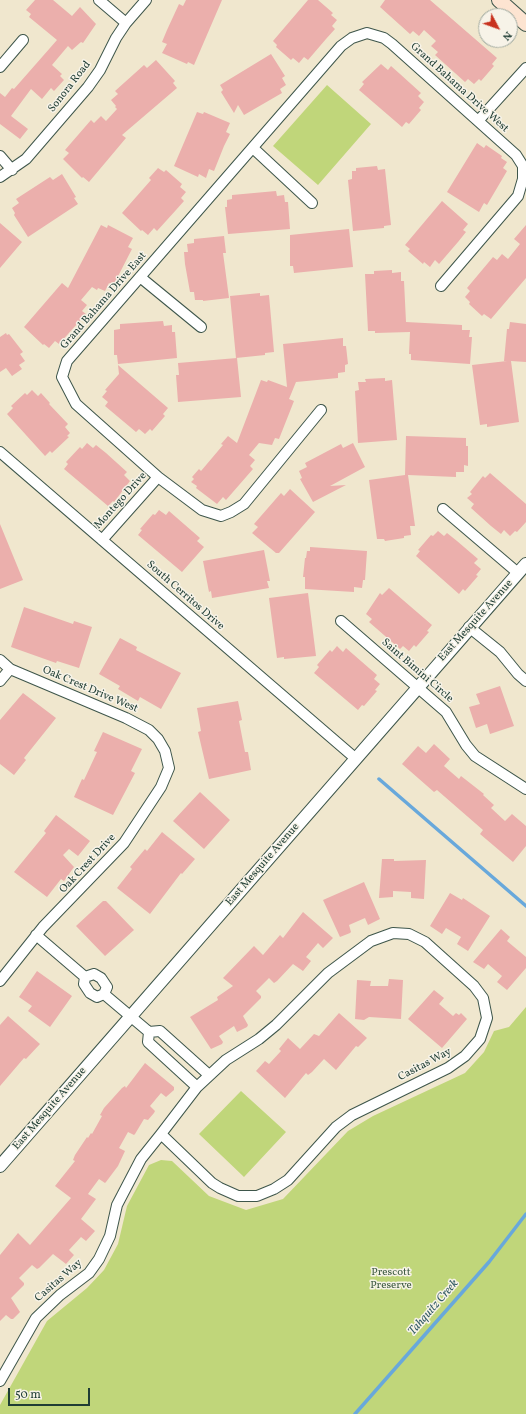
<!DOCTYPE html>
<html>
<head>
<meta charset="utf-8">
<style>
  body { margin:0 }
  #map { position:relative; width:526px; height:1414px; overflow:hidden; background:#f0e7ce; font-family:Vollkorn,serif }
  canvas { display:block }
  .north { position:absolute; left:478px; top:8px; width:40px; height:40px; box-sizing:border-box; background:#f7f3e8; border:1px solid #a1aaa0; border-radius:50%; rotate:131deg; font-size:11px; font-weight:700; line-height:16px; text-align:center; color:#1f3d34 }
  .north::after { content:''; display:block; margin:auto; width:14px; height:18px; background:#c8321e; clip-path:polygon(50% 0,100% 100%,50% 72%,0 100%) }
  .scale { position:absolute; left:8px; top:1388px; width:82px; height:18px; box-sizing:border-box; border:2px solid #1f3d34; border-top:0; padding-left:5px; font-size:12px; line-height:14px; white-space:nowrap; color:#1f3d34; -webkit-text-stroke:3px #f7f3e8; paint-order:stroke }
</style>
</head>
<body>
<div id="map">
<canvas width="526" height="1414"></canvas>
<div class="north">N</div>
<div class="scale">50 m</div>
</div>
<script>
const ctx = document.querySelector('canvas').getContext('2d');
ctx.lineJoin = 'round';
function fill(path, color) {
  ctx.fillStyle = color;
  ctx.fill(path, 'evenodd');
}
function toPath(rows) {
  const path = new Path2D();
  for (const r of rows) {
    path.moveTo(r[0], r[1]);
    for (let i = 2; i < r.length; i += 2) path.lineTo(r[i], r[i + 1]);
  }
  return path;
}
function trace(path, color, width, dash) {
  ctx.strokeStyle = color;
  ctx.lineWidth = width;
  ctx.lineCap = dash ? 'butt' : 'round';
  ctx.setLineDash(dash || []);
  ctx.stroke(path);
}
function label(font, color, halo, rows, align = 'center') {
  ctx.font = font + ' Vollkorn,serif';
  ctx.lineWidth = 3;
  ctx.setLineDash([]);
  ctx.textBaseline = 'middle';
  ctx.strokeStyle = halo;
  ctx.fillStyle = color;
  for (const [text, x, y, turn = 0] of rows) {
    ctx.save();
    ctx.translate(x, y);
    ctx.rotate((+turn || 0) * Math.PI / 180);
    ctx.textAlign = isNaN(turn) ? turn : align;
    if (halo) ctx.strokeText(text, 0, 0);
    ctx.fillText(text, 0, 0);
    ctx.restore();
  }
}
const green = toPath([
  [327,85,371,124,318,185,273,146],
  [526,1007,526,1414,0,1414,0,1405,47,1321,87,1288,104,1270,118,1244,127,1206,149,1165,161,1160,172,1161,209,1196,246,1210,283,1199,348,1131,373,1116,465,1073,484,1052,494,1031,509,1027],
  [241,1091,286,1132,244,1177,199,1134]
]);
const stream = toPath([
  [379,779,526,906],
  [355,1414,489,1262,526,1214]
]);
const building = toPath([
  [35,0,53,0,72,16,80,7,96,24,83,43,81,42,72,50,68,46,52,65,62,74,60,76,64,80,54,91,51,88,42,99,31,89,11,116,28,129,20,139,0,124,0,93,5,97,12,88,14,89,57,40,29,17,31,14,26,10],
  [186,0,222,0,194,65,188,62,187,64,162,53,167,44,162,42,167,30,179,4,183,6],
  [308,0,318,0,333,13,331,15,337,20,332,26,335,29,326,39,308,60,304,57,299,63,293,58,291,60,276,47,277,45,273,41],
  [385,0,430,0,497,58,492,64,494,66,481,81,479,79,474,84,468,79,465,82,435,55,438,52,431,46,436,41,424,30,419,36,413,31,410,34,380,7],
  [271,54,285,76,282,78,286,85,280,89,282,93,244,115,238,105,234,113,221,92,223,90,220,85],
  [156,60,175,81,173,83,177,88,122,135,126,138,89,182,83,177,82,178,63,159,69,153,65,150,91,120,94,123,101,116,106,121,117,109,115,107,116,106,111,100,118,94,115,91,144,65,147,68],
  [381,64,388,70,391,66,400,74,421,93,418,96,424,102,419,108,421,110,409,124,406,122,402,127,359,90,364,84,362,82],
  [197,112,203,114,204,112,230,123,226,132,230,134,224,146,214,171,209,169,206,178,199,174,198,177,174,166],
  [477,143,484,148,486,145,502,156,501,158,507,162,503,168,507,171,487,205,484,203,479,212,447,192],
  [377,166,378,170,385,169,391,225,384,226,384,228,353,231,348,180,352,179,352,171,356,171,356,168],
  [158,168,164,172,166,170,182,184,180,187,186,192,181,198,184,201,176,210,157,231,154,228,148,235,142,230,141,231,122,213,151,180,149,178],
  [62,174,76,197,74,198,78,204,28,237,14,215,15,213,12,208,19,203,16,199,50,177,53,180],
  [276,191,277,196,284,195,285,202,288,202,290,229,228,234,225,207,227,207,227,200,232,199,232,195],
  [442,201,468,224,463,230,466,232,458,242,439,264,435,260,430,267,424,262,423,264,408,251,410,249,405,245],
  [0,223,22,242,0,268],
  [101,225,107,228,108,225,133,238,128,247,132,249,113,286,109,283,105,291,98,288,97,290,92,287,81,300,87,305,82,311,86,314,59,344,55,341,49,348,44,344,43,345,24,327,62,283,68,288],
  [526,225,526,278,491,319,484,314,482,316,469,304,470,302,465,297,470,291,467,288,493,257,497,260,502,254,508,259,520,244,514,239],
  [349,229,353,267,294,273,293,266,290,266,290,235],
  [224,236,226,253,223,253,229,298,203,301,203,300,195,300,194,292,190,292,185,264,184,252,188,252,187,244,194,243,194,239],
  [392,270,392,273,401,272,401,281,404,281,406,322,462,325,462,330,470,330,469,337,472,337,470,364,411,360,411,354,409,354,410,332,375,333,375,331,368,331,365,274,374,274,374,271],
  [260,293,260,296,269,295,274,352,265,353,265,355,236,358,230,296],
  [163,321,164,326,172,325,172,332,175,332,177,358,118,364,117,355,114,355,114,330,120,329,120,324],
  [510,322,526,324,526,362,511,361,519,422,487,427,487,424,480,425,472,365,507,361,504,361,507,329,509,329],
  [6,333,7,335,9,334,23,352,20,354,25,361,19,365,22,369,12,376,6,368,0,372,0,337],
  [343,338,343,346,346,346,348,364,345,365,345,372,338,373,338,378,296,382,289,399,294,401,279,439,275,438,272,445,259,443,249,455,255,460,250,466,253,469,226,500,223,497,217,504,196,488,197,486,191,482,194,479,192,477,199,469,201,471,223,445,221,444,228,436,237,443,261,380,267,382,268,380,287,387,283,344],
  [237,358,241,397,178,402,176,375,179,375,178,363],
  [118,365,168,408,163,414,165,416,152,431,150,429,145,434,139,429,136,432,105,406,108,402,102,397,107,391,105,390,119,374],
  [385,378,385,381,392,380,397,440,358,443,355,391,359,390,358,382,366,382,365,379],
  [32,390,38,396,41,393,50,403,49,404,68,424,65,427,70,433,67,436,69,437,52,453,50,451,45,456,7,414,13,408,11,406,25,393,27,395],
  [406,436,466,438,466,446,468,446,468,466,464,465,464,472,456,472,456,477,408,475,415,526,410,526,411,535,404,536,404,538,385,541,384,539,377,539,369,480,405,475],
  [87,443,93,448,96,445,106,453,127,472,124,475,130,481,114,502,113,501,108,506,64,469,68,464,66,462,80,447,82,449],
  [353,443,365,467,330,486,346,485,313,502,300,479,302,478,299,471,307,467,305,463,341,444,343,448],
  [490,473,526,504,526,522,517,532,515,531,510,536,504,530,501,534,491,526,471,508,474,504,467,498,472,494,470,492,483,476,485,478],
  [290,489,315,512,279,553,276,553,252,533,258,527,254,524,281,493,284,496],
  [159,510,166,515,169,511,200,538,197,541,204,547,182,572,138,535,142,530,140,529,153,514,155,515],
  [0,524,23,580,0,589],
  [438,531,444,536,447,533,457,541,478,559,474,563,481,569,476,575,478,576,465,591,463,589,459,594,416,556,420,551,418,550,431,535,433,536],
  [310,547,367,551,365,580,363,580,362,588,354,587,354,592,305,589,305,577,303,577,305,558,306,558,307,551,310,551],
  [264,550,270,581,267,581,269,588,212,598,211,591,209,592,203,561],
  [389,588,432,625,427,631,429,632,416,647,414,645,409,651,403,646,400,649,369,622,372,619,366,614,380,593,382,595],
  [308,593,316,656,284,659,284,657,277,658,269,598],
  [24,607,73,624,74,621,92,627,79,668,57,661,56,663,11,647],
  [120,638,137,647,136,650,181,673,161,709,140,697,138,701,118,689,120,686,99,674],
  [337,646,343,652,346,648,377,675,374,679,380,684,375,690,377,691,364,706,362,705,358,710,314,673,319,667,317,665,330,650,332,652],
  [500,686,514,726,490,734,487,724,476,728,469,707,480,704,476,694],
  [23,693,56,718,24,758,26,760,14,775,0,764,0,720],
  [238,701,242,720,239,721,245,752,248,752,251,770,209,779,198,732,201,731,197,708],
  [103,732,142,749,131,771,135,773,113,815,74,797,82,779,84,780,97,752,94,751],
  [434,744,450,759,444,766,459,779,461,776,484,794,483,795,494,805,491,808,505,821,512,814,526,826,526,846,513,862,480,834,483,830,437,790,434,792,402,764,418,746,426,753],
  [200,792,230,820,204,849,173,821],
  [56,815,90,841,78,856,69,849,63,855,74,867,64,881,61,879,47,897,14,872,46,833,44,831],
  [162,832,195,859,182,874,181,873,150,914,117,888,132,869,130,867,145,849,147,851],
  [382,859,394,859,394,861,426,860,424,899,411,898,411,892,393,891,393,897,379,898],
  [364,882,380,919,368,925,365,918,349,925,351,932,350,933,340,937,323,900],
  [450,893,462,900,463,898,490,916,468,951,457,944,461,937,446,928,442,934,430,926],
  [103,901,106,901,134,930,105,956,76,926],
  [303,912,333,938,323,948,318,943,306,957,311,961,303,971,293,964,277,981,274,983,269,978,256,991,261,996,261,998,243,1016,248,1025,247,1027,237,1032,234,1026,219,1036,223,1042,222,1044,211,1049,190,1017,218,1000,217,997,233,986,223,978,254,946,263,955,280,935,283,938],
  [501,929,510,937,507,941,526,957,526,968,507,990,497,982,502,976,488,964,484,969,473,962],
  [37,971,72,996,50,1027,28,1011,32,1006,19,997],
  [389,979,403,980,401,1019,369,1017,364,1020,355,1019,357,980,371,981,370,986,388,986],
  [434,990,444,998,439,1004,453,1016,456,1013,459,1015,461,1013,467,1019,442,1048,408,1019],
  [339,1013,367,1038,358,1047,356,1046,336,1070,324,1059,312,1072,308,1075,306,1073,285,1098,256,1071,265,1061,269,1064,281,1051,279,1049,288,1038,300,1049,314,1034,319,1036],
  [8,1016,40,1044,26,1059,24,1058,0,1086,0,1025],
  [145,1063,174,1087,174,1090,166,1097,161,1093,150,1106,155,1111,154,1113,148,1120,144,1119,135,1134,134,1135,128,1132,119,1148,125,1151,118,1166,106,1182,105,1183,99,1179,88,1194,96,1199,81,1219,95,1231,86,1241,81,1237,69,1250,74,1255,66,1264,53,1254,39,1268,37,1269,32,1265,19,1278,24,1283,24,1285,11,1298,20,1312,13,1319,11,1319,6,1315,0,1321,0,1255,18,1233,30,1245,71,1198,55,1186,75,1161,73,1160,75,1155,87,1137,88,1138,91,1133,92,1134,102,1116,100,1115,104,1108,122,1088,125,1086,126,1088]
]);
const minor = toPath([
  [99,0,126,23],
  [0,67,23,40],
  [478,121,526,68],
  [253,148,312,203],
  [0,156,12,170],
  [0,177,26,159,88,87,100,70,116,38,126,23,146,0],
  [140,277,201,327],
  [321,410,244,504,231,512,221,516,202,510,158,477,76,404,62,377,67,361,341,46,352,38,367,33,384,38,392,44,516,155,523,166,523,179,518,196,441,286],
  [0,452,355,758],
  [443,509,518,573],
  [102,540,158,477],
  [341,621,446,712,466,745,475,756,526,789],
  [469,627,500,652,518,674,526,681],
  [0,660,10,669,126,718,149,730,158,739,165,751,169,768,161,787,124,843,43,927,0,981],
  [0,681,10,669],
  [36,935,85,977],
  [94,974,101,978,107,987,104,994,97,997,90,993,84,984,85,977,94,974],
  [104,994,149,1032,160,1031,209,1075],
  [149,1032,148,1042,197,1087],
  [0,1381,36,1318,60,1295,89,1273,99,1259,110,1236,117,1205,141,1159,161,1134,197,1087,226,1060,259,1039,276,1025,328,973,371,941,393,933,409,934,425,942,474,986,483,998,487,1018,480,1039,465,1056,448,1068,352,1115,336,1127,288,1180,274,1189,257,1196,238,1196,220,1188,212,1183,161,1134]
]);
const tertiary = toPath([
  [0,1166,526,564]
]);
const secondary = toPath([
  [499,0,526,24]
]);
const streetNames = [
  ["Sonora Road",70,87,-52],
  ["Grand Bahama Drive West",459,88,42],
  ["Grand Bahama Drive East",104,301,-49],
  ["Montego Drive",121,501,-48],
  ["South Cerritos Drive",185,596,41],
  ["East Mesquite Avenue",476,621,-48],
  ["Saint Bimini Circle",417,671,41],
  ["Oak Crest Drive West",90,690,23],
  ["Oak Crest Drive",88,864,-47],
  ["East Mesquite Avenue",263,865,-49],
  ["Casitas Way",425,1065,-28],
  ["East Mesquite Avenue",50,1109,-49],
  ["Casitas Way",59,1281,-41]
];
const parkNames = [
  ["Prescott",391,1273],
  ["Preserve",391,1286]
];
const waterNames = [
  ["Tahquitz Creek",434,1308,-49]
];
fill(green, '#c0d67a');
trace(stream, '#68a8db', 3.5);
fill(building, '#ebafac');
trace(minor, '#3e564b', 12);
trace(tertiary, '#3e564b', 14);
trace(secondary, '#3e564b', 16);
trace(minor, '#fff', 10);
trace(tertiary, '#fff', 12);
trace(secondary, '#fde4d1', 14);
label('11px', '#1f3d34', '#f7f3e8', streetNames);
label('11px', '#3f5c42', '#f7f3e8', parkNames);
label('italic 12px', '#355d66', '#f7f3e8', waterNames);
</script>
</body>
</html>
